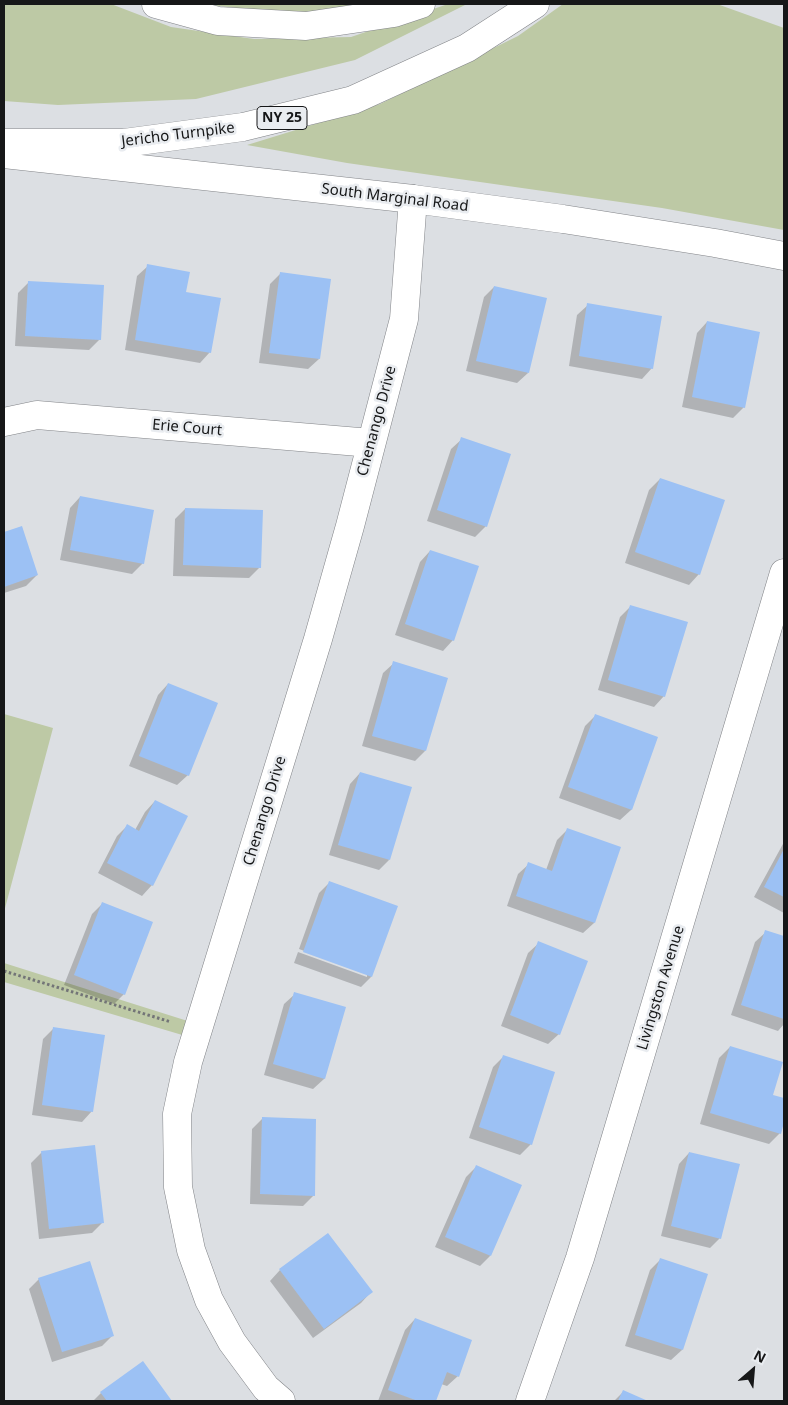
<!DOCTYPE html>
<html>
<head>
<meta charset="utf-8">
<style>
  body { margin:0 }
  #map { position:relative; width:788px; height:1405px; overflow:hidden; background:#dcdfe3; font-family:"Noto Sans",sans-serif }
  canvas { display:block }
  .frame { position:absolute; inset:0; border:5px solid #161718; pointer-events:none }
  .north { position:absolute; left:728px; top:1345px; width:50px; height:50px; -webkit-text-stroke:4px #e9ecf0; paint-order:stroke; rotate:27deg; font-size:14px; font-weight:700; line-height:20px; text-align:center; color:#161718 }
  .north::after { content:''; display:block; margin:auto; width:18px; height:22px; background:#161718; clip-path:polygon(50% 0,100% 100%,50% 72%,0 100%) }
</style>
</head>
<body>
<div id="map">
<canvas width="788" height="1405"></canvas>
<div class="frame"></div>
<div class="north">N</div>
</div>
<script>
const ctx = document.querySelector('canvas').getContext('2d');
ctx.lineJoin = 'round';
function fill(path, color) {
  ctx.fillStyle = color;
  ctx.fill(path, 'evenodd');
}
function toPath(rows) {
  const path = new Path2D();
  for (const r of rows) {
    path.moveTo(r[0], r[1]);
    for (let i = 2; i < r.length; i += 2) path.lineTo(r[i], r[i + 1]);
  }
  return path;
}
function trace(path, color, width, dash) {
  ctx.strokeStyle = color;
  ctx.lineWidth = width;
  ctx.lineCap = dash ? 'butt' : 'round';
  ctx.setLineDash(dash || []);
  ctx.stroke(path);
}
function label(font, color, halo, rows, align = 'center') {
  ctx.font = font + ' "Noto Sans",sans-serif';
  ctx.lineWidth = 5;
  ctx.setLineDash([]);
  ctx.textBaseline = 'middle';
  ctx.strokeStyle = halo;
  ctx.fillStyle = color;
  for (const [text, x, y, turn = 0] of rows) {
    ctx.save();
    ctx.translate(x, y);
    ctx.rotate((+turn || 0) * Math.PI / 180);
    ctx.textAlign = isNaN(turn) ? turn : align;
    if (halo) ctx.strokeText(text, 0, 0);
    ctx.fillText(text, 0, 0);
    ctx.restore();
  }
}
const green = toPath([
  [4,4,111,4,171,27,254,39,351,37,448,4,467,4,355,60,196,99,58,105,4,101],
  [202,4,383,4,289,14],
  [563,4,717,4,784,28,784,230,662,208,347,163,247,145,380,104,518,36],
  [4,714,53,728,4,912],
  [4,963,194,1023,189,1037,4,982]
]);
const shadow = toPath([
  [148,266,185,293,210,352,200,363,125,350,137,276],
  [281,273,319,359,308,369,259,363,270,284],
  [29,282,100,339,89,350,15,346,18,293],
  [494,287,528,373,517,383,466,371,484,297],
  [588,305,652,368,642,379,569,366,577,315],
  [707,322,744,407,733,418,682,407,697,333],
  [462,439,486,526,475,537,427,521,451,449],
  [660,479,699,574,689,585,625,563,649,490],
  [80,497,143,563,132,574,60,560,70,508],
  [185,509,260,567,249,578,173,576,175,519],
  [22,528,37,575,26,586,4,593,4,534],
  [430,551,453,640,443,651,395,635,420,562],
  [631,606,664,696,654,707,598,690,620,617],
  [394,663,446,678,425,751,415,761,362,746,383,673],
  [168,684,188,775,177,785,129,766,158,695],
  [595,716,657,738,631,810,620,820,559,798,585,726],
  [360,773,389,860,379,870,329,855,350,784],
  [155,801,152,885,142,896,98,873,117,836,127,826,135,830,145,812],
  [568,829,620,848,594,923,583,933,507,906,518,874,529,864,546,870,557,840],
  [784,842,784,913,754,897],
  [330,882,396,906,371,977,361,987,294,963,298,952,367,977,367,974,299,949,319,893],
  [102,904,124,994,114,1004,64,985,92,914],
  [766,932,784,938,784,1024,778,1031,731,1015,755,942],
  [539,943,559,1034,548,1044,501,1026,528,953],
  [295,994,344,1008,324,1079,313,1089,264,1075,284,1004],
  [53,1029,92,1111,82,1122,32,1115,43,1039],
  [730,1047,771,1096,784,1099,784,1118,780,1133,769,1144,700,1124,719,1058],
  [504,1056,531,1144,520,1155,469,1138,493,1067],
  [262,1119,314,1195,303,1206,250,1204,252,1129],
  [42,1152,102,1223,92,1233,39,1239,31,1163],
  [689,1153,720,1238,710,1248,661,1236,679,1164],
  [477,1166,490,1256,480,1266,435,1247,466,1177],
  [660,1260,682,1350,671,1360,625,1346,650,1270],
  [280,1270,371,1292,361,1303,313,1338,270,1281],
  [39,1279,113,1335,102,1346,52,1362,29,1289],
  [415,1319,458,1376,447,1386,441,1384,435,1401,378,1401,405,1330],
  [142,1363,170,1401,93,1401,101,1393],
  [623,1392,645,1401,614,1401]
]);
const building = toPath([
  [147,264,190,272,186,292,221,298,211,353,135,340],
  [280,272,331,279,320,359,269,353],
  [28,281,104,285,101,340,25,336],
  [494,286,547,298,529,373,476,361],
  [587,303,662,316,653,369,579,356],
  [707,321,760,332,745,408,692,397],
  [461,437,511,454,487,527,437,510],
  [660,478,725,500,700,575,635,552],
  [80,496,154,510,144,564,70,550],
  [185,508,263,510,261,568,183,565],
  [22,526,38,575,4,587,4,532],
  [430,550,479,566,454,641,405,624],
  [630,605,688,622,665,697,608,680],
  [393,661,448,678,426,751,372,736],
  [168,683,218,703,189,776,139,756],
  [595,714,658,737,632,810,568,787],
  [360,772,412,787,390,860,338,845],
  [155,800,188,816,153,886,107,863,127,824,139,831],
  [567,828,621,847,595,923,516,896,528,862,552,871],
  [784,849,784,897,764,887],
  [329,881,398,906,372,977,303,952],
  [102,902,153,922,125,995,74,975],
  [765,930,784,936,784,1019,741,1005],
  [538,941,588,961,560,1035,510,1015],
  [294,992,346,1007,325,1079,273,1064],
  [53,1027,105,1035,93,1112,42,1105],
  [730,1046,783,1062,773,1095,784,1098,784,1122,781,1134,710,1113],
  [503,1055,555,1072,532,1145,479,1127],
  [262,1117,316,1119,315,1196,260,1194],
  [95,1145,104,1223,49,1229,41,1151],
  [689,1152,740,1164,721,1239,671,1226],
  [476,1165,522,1185,491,1256,445,1237],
  [328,1233,373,1292,324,1329,279,1269],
  [660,1258,708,1274,683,1350,635,1335],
  [90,1261,114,1336,62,1352,38,1278],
  [415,1318,472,1340,459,1377,447,1372,436,1401,418,1401,388,1390],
  [143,1361,172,1401,107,1401,100,1392],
  [623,1390,648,1401,618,1401]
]);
const path = toPath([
  [4,971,171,1022]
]);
const minor = toPath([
  [4,422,37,415,371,443],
  [281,1401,266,1388,232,1342,209,1300,191,1250,178,1187,177,1114,188,1062,318,639,350,526,404,319,413,199],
  [530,1401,580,1258,784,573]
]);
const secondary = toPath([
  [4,154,413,199,563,219,715,243,784,256]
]);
const primary = toPath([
  [4,143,124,143,243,127,353,100,467,48,535,4]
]);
const motorway = toPath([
  [156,4,218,21,306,26,394,13,421,4]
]);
const shields = [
  [282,118,50]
];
const shieldNames = [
  ["NY 25",282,118]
];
const streetNames = [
  ["Jericho Turnpike",178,135,-7],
  ["South Marginal Road",395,198,7],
  ["Chenango Drive",377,421,-75],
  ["Erie Court",187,428,5],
  ["Chenango Drive",265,811,-73],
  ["Livingston Avenue",661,988,-73]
];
fill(green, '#bdc9a5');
fill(shadow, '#0003');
fill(building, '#9cc1f4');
trace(minor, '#828488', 29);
trace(secondary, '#828488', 29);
trace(primary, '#828488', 29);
trace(motorway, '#828488', 29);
trace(path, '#737577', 3, [2.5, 2.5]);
trace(minor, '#fff', 28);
trace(secondary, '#fff', 28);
trace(primary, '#fff', 28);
trace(motorway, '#fff', 28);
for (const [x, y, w] of shields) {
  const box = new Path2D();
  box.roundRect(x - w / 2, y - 11.5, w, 23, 4);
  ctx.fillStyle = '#e9ecf0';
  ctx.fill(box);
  trace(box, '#161718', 1);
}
label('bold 14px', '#161718', null, shieldNames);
label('15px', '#161718', '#e9ecf0', streetNames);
</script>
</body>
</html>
